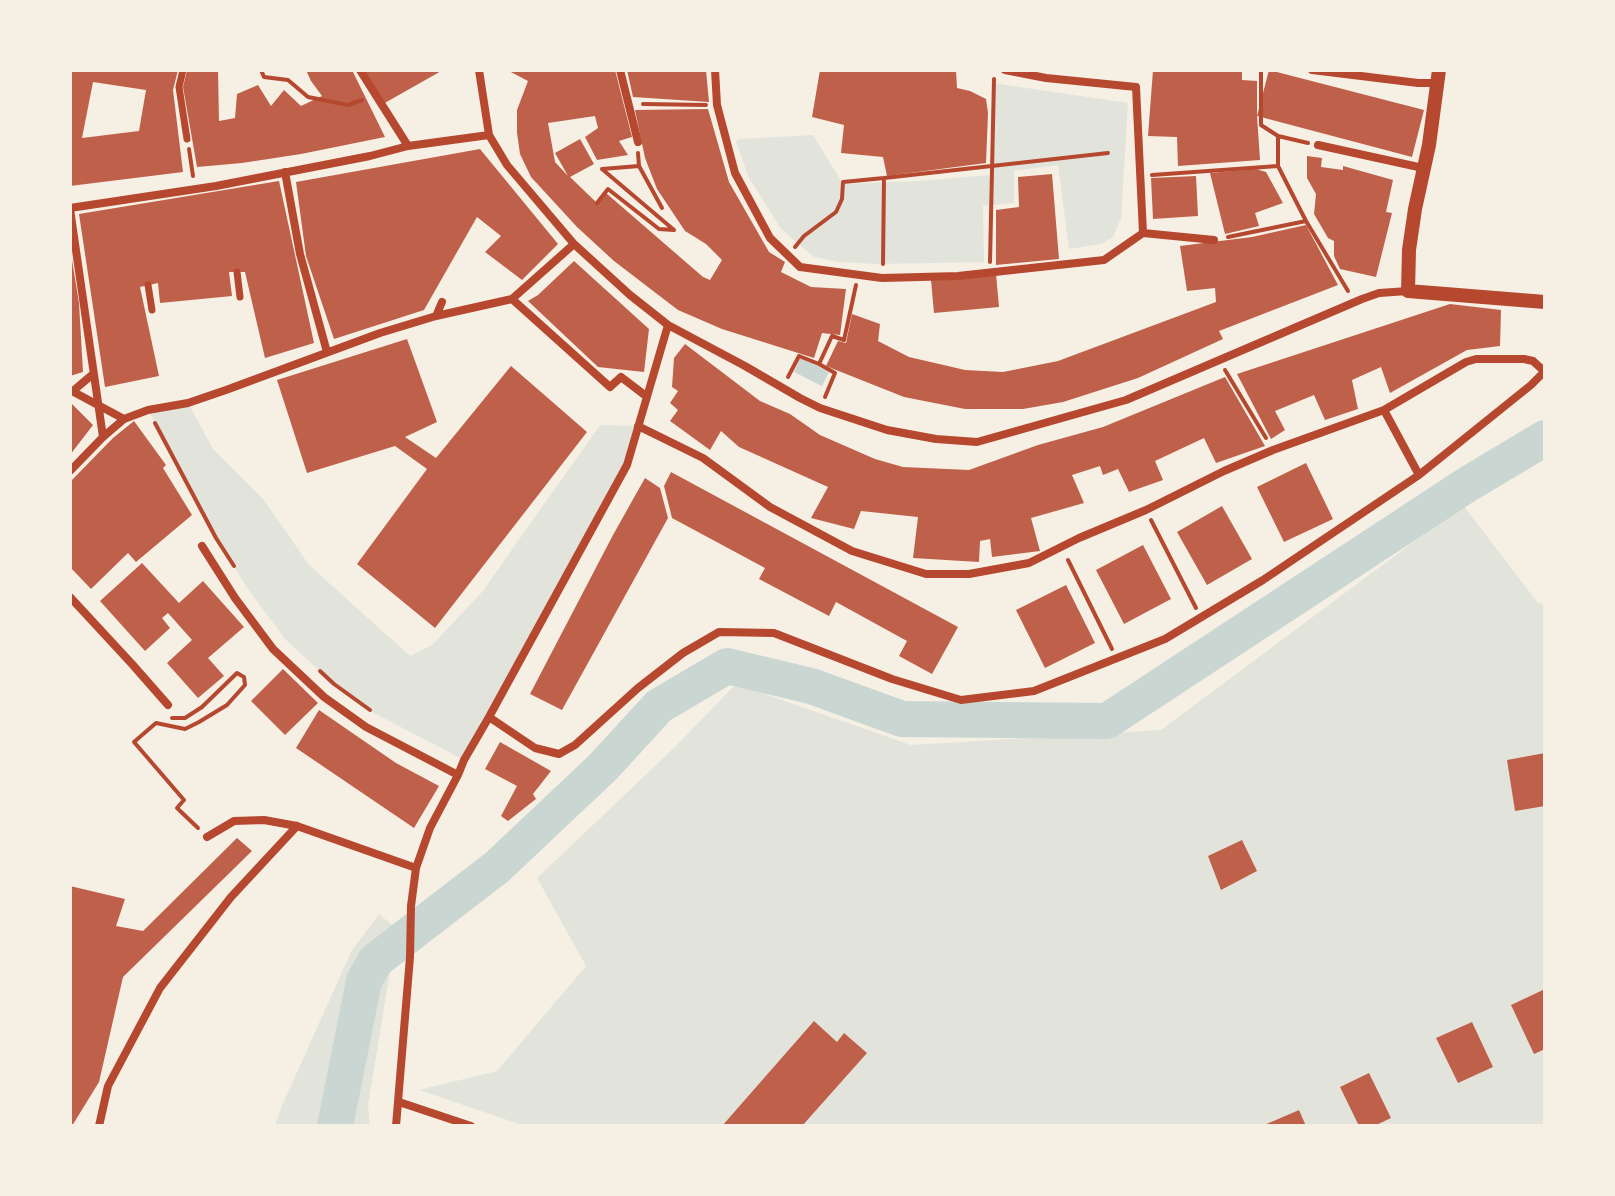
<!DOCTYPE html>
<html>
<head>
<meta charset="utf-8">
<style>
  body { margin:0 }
  #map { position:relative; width:1615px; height:1196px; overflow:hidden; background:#f6efe4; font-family:Quicksand,sans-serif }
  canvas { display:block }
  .frame { position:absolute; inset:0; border:72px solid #f6efe4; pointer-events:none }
</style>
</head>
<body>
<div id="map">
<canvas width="1615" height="1196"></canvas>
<div class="frame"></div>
</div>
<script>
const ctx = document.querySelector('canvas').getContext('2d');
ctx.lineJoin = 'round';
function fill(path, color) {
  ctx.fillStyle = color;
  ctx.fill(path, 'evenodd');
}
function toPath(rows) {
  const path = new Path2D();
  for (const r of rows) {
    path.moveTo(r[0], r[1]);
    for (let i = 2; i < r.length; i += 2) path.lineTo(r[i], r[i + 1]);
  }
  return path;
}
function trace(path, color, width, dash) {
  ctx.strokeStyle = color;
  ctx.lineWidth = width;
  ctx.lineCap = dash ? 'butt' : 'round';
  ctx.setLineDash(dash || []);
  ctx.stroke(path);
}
const green = toPath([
  [993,83,1128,103,1121,218,1113,237,1101,244,1069,249,1058,165,1014,171,1014,203,983,206,984,262,878,264,839,262,814,257,781,229,748,176,736,142,739,139,813,135,843,184,916,181,991,175],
  [188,403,213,449,264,500,309,565,410,656,432,645,482,592,600,425,638,426,627,465,464,760,374,713,326,677,285,639,248,589,216,538,148,410],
  [1463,505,1538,603,1545,604,1545,1126,525,1126,419,1090,497,1071,586,966,537,878,675,747,736,684,911,745,1161,730],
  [379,914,397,929,368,1105,370,1126,275,1126,281,1108,351,952]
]);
const water = toPath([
  [801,357,829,372,822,386,794,372]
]);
const river = toPath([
  [335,1126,364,981,375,961,497,867,602,768,659,706,727,666,811,686,902,719,1107,721,1468,484,1545,438]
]);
const building = toPath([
  [70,70,178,70,173,90,183,172,70,186],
  [93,82,146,90,139,131,82,138],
  [187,70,218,70,219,121,235,118,237,94,258,85,271,106,284,90,301,106,322,96,311,81,306,70,352,70,385,137,301,154,242,163,197,167,183,87],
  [364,70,443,70,383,104],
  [507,70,615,70,632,137,619,141,628,155,597,160,585,137,598,128,595,116,548,123,555,162,568,176,555,153,580,139,594,164,570,177,597,203,606,193,703,277,710,280,722,260,706,244,685,231,657,189,645,158,635,110,708,109,729,182,769,252,785,262,781,272,811,287,846,289,840,335,822,333,814,358,722,329,678,310,614,261,577,227,531,177,520,154,517,133,517,110,528,81],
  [627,70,706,70,709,102,633,97],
  [820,70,956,70,957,88,970,91,986,99,988,113,986,163,887,176,883,157,841,153,844,125,812,117],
  [1153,70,1242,70,1242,80,1257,81,1257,116,1269,70,1424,110,1412,157,1257,116,1260,160,1178,166,1177,137,1148,136],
  [480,149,558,244,522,280,485,252,501,236,477,217,424,310,334,339,306,256,296,182],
  [1307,156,1322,158,1321,167,1343,170,1343,166,1393,180,1386,212,1392,213,1376,277,1340,269,1334,256,1334,241,1328,238,1314,214,1316,194,1307,178],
  [1256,169,1266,172,1283,203,1255,213,1259,226,1225,234,1210,173],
  [1052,174,1059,259,996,265,996,210,1019,207,1018,177],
  [1196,176,1198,216,1153,219,1151,178],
  [279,181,314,343,265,358,245,272,229,272,232,296,160,303,158,283,140,287,159,376,105,387,79,214],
  [1306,225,1338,285,1219,331,1223,339,1138,378,1063,402,1023,409,965,409,904,397,826,366,838,341,846,343,852,314,880,324,878,341,909,357,965,370,1003,372,1058,361,1216,302,1215,288,1187,291,1180,246,1252,237],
  [70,260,72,260,79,303,83,372,70,376],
  [574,261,649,329,644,372,598,367,528,301,538,295],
  [996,274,999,307,934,313,931,280],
  [1450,304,1501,310,1500,346,1467,350,1390,393,1381,367,1352,380,1358,409,1325,420,1314,395,1275,411,1285,430,1271,439,1237,374],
  [407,339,437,422,405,437,436,458,511,366,587,432,435,628,357,564,427,469,395,446,307,473,277,380],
  [685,344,760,401,790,414,820,435,875,459,903,467,969,470,1038,445,1103,427,1225,377,1265,446,1216,463,1204,438,1155,461,1163,480,1129,492,1118,469,1103,475,1100,466,1072,475,1084,503,1031,518,1040,551,992,557,990,539,980,541,979,562,913,558,918,517,861,511,854,529,811,518,828,487,739,447,721,431,710,450,670,421,678,410,670,403,678,391,672,387,674,358],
  [70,402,93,425,70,455],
  [134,421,166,465,163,468,192,515,136,562,128,553,91,589,70,567,70,482,113,438],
  [1306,463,1333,519,1284,542,1257,487],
  [671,472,958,627,932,674,899,656,907,641,836,602,829,616,759,579,765,568,672,518,664,486],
  [645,478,660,488,668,518,562,710,530,694,613,535],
  [1222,506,1252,559,1207,585,1177,532],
  [1143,545,1171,599,1124,624,1096,570],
  [142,563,179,603,203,581,244,627,208,658,224,676,198,698,167,663,192,640,168,613,162,618,170,628,145,651,100,601],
  [1066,585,1095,643,1045,668,1016,610],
  [283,669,318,703,285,735,251,701],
  [319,710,396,763,439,786,414,828,296,748],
  [500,742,551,771,533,794,536,799,508,821,501,816,517,786,485,769],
  [1545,753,1545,806,1515,811,1507,760],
  [237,838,252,851,123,977,99,1082,72,1126,70,1126,70,886,125,899,116,926,143,931],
  [1242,840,1257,871,1221,890,1208,856],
  [1545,989,1545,1049,1534,1054,1511,1005],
  [814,1021,837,1042,844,1033,867,1053,802,1126,722,1126],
  [1472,1022,1493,1067,1458,1083,1436,1038],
  [1369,1073,1391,1118,1374,1126,1359,1126,1340,1087],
  [1299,1110,1306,1126,1262,1126]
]);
const path = toPath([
  [261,70,264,77,288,80,308,97,348,105,362,100],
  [1261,70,1261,125,1278,136],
  [643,104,706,105],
  [189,149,193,176],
  [638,153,639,166,662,208],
  [602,169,639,166],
  [1152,175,1278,166],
  [884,178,1108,153],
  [597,203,608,189,659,229,674,230,602,169],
  [1306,221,1348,291],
  [1228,237,1306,221,1278,166,1278,136,1308,143],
  [795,247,804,236,836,212,842,199,843,182,884,178,883,264],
  [990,262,994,79],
  [1225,370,1266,438],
  [788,377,799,356,819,364],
  [825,397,835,373,819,364,832,336,844,340,856,285],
  [155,423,216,538,234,566],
  [1151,520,1196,608],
  [1068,560,1112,649],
  [320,671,334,684,370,710],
  [172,718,185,718,202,707,237,673,244,677,245,685,227,705,199,722,185,729,156,723,134,742,184,800,177,808,198,828]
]);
const pedestrian = toPath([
  [183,70,179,87,187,139],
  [237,272,240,297],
  [148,285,152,310]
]);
const minor = toPath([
  [360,70,408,146],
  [479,70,489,135,507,165,574,244,630,295,668,325,745,366,800,398,820,408,887,430,936,439,977,442,1126,400,1362,299,1379,293,1408,291],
  [620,70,638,142],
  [715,70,717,105,735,173,770,238,800,267,882,278,958,276,1104,260,1143,233,1136,87,1046,78,1005,70],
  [1312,70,1418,83,1438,83],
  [1318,145,1423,168],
  [285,172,300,254,327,352],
  [70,208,216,186,370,156,408,146,489,135],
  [70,209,103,437],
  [1143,233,1214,240],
  [512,299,610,387,621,377,646,396],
  [436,316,442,302],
  [70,390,124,419],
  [73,391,93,374],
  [638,426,703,458,770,507,852,551,926,574,969,574,1029,563,1079,538,1146,510,1224,471,1273,450,1384,410],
  [70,471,103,437,124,419,148,410,188,403,226,390,380,333,436,316,512,299,574,244],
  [1419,475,1384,410,1466,362,1476,359,1524,359,1533,361,1545,372],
  [202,546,235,598,273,649,324,697,366,727,458,775],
  [70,597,132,664,168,705],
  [489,717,535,748,559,754,575,745,638,688,683,653,719,632,774,633,892,679,961,700,1034,691,1165,639,1263,580,1419,475,1531,385,1545,371],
  [207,837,234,821,264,820,297,826,416,868],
  [399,1102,471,1126],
  [99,1126,108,1086,160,988,231,897,297,826],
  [396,1126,410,957,411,906,416,868,430,828,458,775,464,760,489,717,627,465,668,325]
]);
const tertiary = toPath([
  [1439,70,1429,145,1415,209,1409,250,1408,291,1545,302]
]);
fill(green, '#e2e4dc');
fill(water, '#c9d6d2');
trace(river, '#c9d6d2', 36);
fill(building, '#bf614a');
trace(path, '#b5482f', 4);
trace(pedestrian, '#b5482f', 7);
trace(minor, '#b5482f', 8);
trace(tertiary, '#b5482f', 14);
</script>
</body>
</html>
